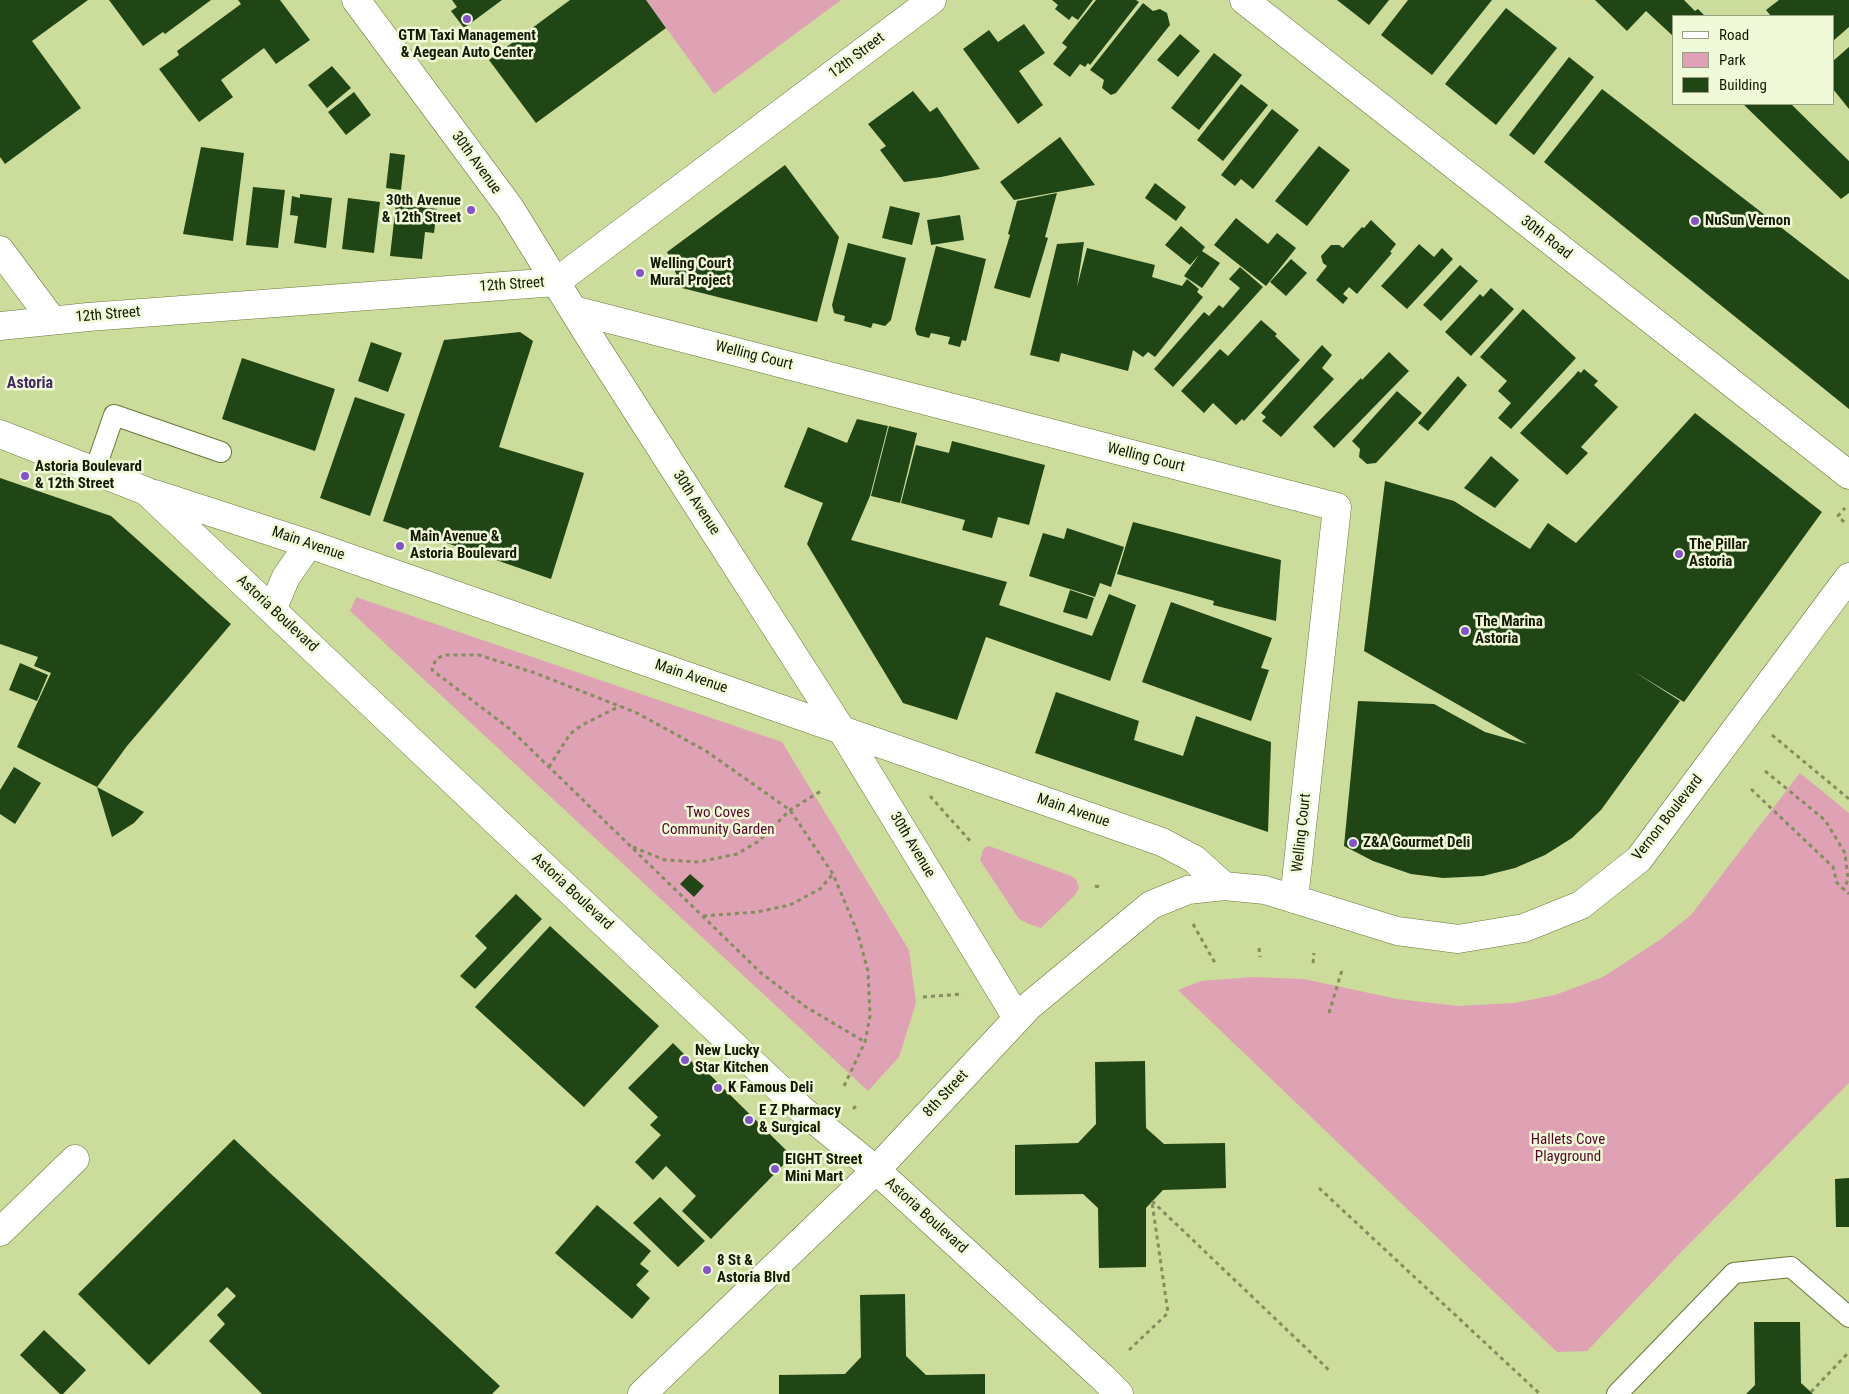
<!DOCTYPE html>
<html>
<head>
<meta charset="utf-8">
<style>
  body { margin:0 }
  #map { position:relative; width:1849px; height:1394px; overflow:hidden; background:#ccdc9b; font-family:"Roboto Condensed",sans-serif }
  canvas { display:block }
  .legend { position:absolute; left:1672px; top:15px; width:162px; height:90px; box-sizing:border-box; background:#f0f9d8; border:1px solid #989f82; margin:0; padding:6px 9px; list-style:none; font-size:15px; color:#141902 }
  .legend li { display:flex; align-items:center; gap:10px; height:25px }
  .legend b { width:25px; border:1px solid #989f82 }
</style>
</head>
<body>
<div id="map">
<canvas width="1849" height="1394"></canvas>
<ul class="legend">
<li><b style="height:6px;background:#fff"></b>Road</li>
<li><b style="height:14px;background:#dfa2b4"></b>Park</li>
<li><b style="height:14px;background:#214616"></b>Building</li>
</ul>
</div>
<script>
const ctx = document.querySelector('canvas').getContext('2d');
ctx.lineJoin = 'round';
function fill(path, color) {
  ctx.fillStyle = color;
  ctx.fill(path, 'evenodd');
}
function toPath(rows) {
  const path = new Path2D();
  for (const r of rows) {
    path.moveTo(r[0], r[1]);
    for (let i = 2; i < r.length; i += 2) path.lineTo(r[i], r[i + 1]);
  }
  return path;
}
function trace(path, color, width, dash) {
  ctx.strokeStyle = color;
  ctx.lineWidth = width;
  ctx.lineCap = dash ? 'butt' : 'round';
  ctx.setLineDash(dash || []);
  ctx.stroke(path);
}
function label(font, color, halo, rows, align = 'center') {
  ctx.font = font + ' "Roboto Condensed",sans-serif';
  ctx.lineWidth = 5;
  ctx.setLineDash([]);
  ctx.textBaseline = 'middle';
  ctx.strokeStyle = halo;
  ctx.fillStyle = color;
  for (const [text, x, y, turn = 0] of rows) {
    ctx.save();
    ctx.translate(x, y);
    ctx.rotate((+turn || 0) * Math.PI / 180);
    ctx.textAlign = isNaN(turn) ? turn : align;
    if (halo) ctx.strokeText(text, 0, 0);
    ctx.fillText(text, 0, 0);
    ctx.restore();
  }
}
const green = toPath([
  [646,0,841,0,714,94],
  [356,597,782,742,909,950,916,1003,899,1057,868,1091,350,611],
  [1800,773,1849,813,1849,1083,1685,1248,1587,1351,1557,1352,1178,990,1201,981,1253,977,1304,979,1397,999,1458,1006,1514,1003,1555,995,1603,977,1661,939,1691,915],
  [989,846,1071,876,1076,879,1079,888,1075,895,1041,928,1029,924,1019,919,980,860,983,850,986,847]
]);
const building = toPath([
  [0,0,88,0,32,41,81,108,5,164,0,157],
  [109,0,211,0,165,34,163,32,143,46],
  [238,0,280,0,310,40,276,64,264,48,221,80,233,97,199,122,159,69,179,55,177,51,241,4],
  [452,0,502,0,464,28,451,11,457,7],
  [570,0,646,0,666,28,536,123,489,60],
  [1052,0,1093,0,1078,20,1072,16,1069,20,1055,9,1058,5],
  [1096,0,1136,0,1139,2,1090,65,1088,63,1085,67,1080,64,1070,77,1053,64,1067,47,1062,43],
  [1337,0,1389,0,1369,25],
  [1408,0,1492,0,1432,75,1381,35],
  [1595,0,1684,0,1695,11,1698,9,1705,16,1673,16,1673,36,1646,11,1627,31],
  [1779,0,1849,0,1849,27,1833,41,1833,16,1771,16,1766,10],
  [1143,3,1153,11,1160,9,1167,13,1170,25,1116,93,1111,95,1102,88,1104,80,1090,70],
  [1506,8,1557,48,1496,125,1445,84],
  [1024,24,1045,53,1019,71,1043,105,1018,124,963,49,989,30,998,42],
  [1180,34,1200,51,1178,77,1157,60],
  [1849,47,1849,109,1833,89,1833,61],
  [1214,53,1242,75,1199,130,1171,108],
  [1569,57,1594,77,1534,155,1509,135],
  [332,66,351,88,327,108,308,85],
  [1241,84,1268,105,1223,161,1197,140],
  [1602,89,1849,280,1849,409,1544,162],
  [913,91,930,112,937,107,980,169,941,177,904,182,880,150,886,146,868,124],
  [354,92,371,115,346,135,328,112],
  [1743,104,1791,104,1849,161,1849,193,1841,199],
  [1272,109,1299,130,1253,189,1241,179,1235,186,1221,175],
  [1060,137,1095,185,1014,200,1000,182],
  [1319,146,1350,170,1307,226,1275,201],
  [201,147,244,153,233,241,183,234],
  [390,153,405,155,401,190,386,188],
  [785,165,839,237,817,322,682,288,667,252],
  [1155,183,1186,207,1176,221,1145,198],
  [253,187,285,190,278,248,246,245],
  [1057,193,1045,237,1048,238,1030,298,994,288,1010,235,1008,234,1017,201],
  [300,194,332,198,326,248,294,243,298,216,290,215,292,196,300,198],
  [348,198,380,202,374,253,342,249],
  [396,204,437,209,434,233,425,232,422,259,390,256],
  [890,206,920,213,912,245,882,238],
  [960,215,964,240,931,245,927,220],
  [1236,218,1268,244,1277,233,1296,248,1266,286,1214,245],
  [1371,220,1396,244,1390,252,1392,253,1357,294,1349,287,1343,294,1348,298,1343,304,1316,280,1327,266,1323,263,1321,256,1331,245,1339,245,1343,248,1362,227,1364,228],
  [1181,226,1205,247,1202,251,1220,263,1202,288,1184,276,1199,255,1190,265,1165,245],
  [1084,242,1077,287,1087,248,1155,265,1152,277,1182,286,1187,279,1199,289,1197,292,1203,297,1155,357,1148,352,1143,357,1133,350,1128,371,1061,353,1059,362,1030,355,1057,244],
  [848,243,906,258,891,320,885,326,873,323,871,328,857,324,844,321,845,316,834,313,832,305],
  [1419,244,1434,257,1442,248,1453,259,1407,309,1381,286],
  [936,246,986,259,966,341,962,340,960,347,948,344,950,337,931,333,929,338,917,335,915,329],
  [1291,259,1307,273,1286,296,1270,282],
  [1460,265,1478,281,1441,321,1423,305],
  [1240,267,1263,287,1173,387,1154,369,1204,312,1209,316,1219,305,1223,308,1240,288,1229,279],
  [1491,288,1514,309,1471,356,1445,332,1480,294,1483,297],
  [1523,309,1576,358,1511,429,1498,418,1511,403,1498,391,1507,381,1480,357],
  [1261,320,1277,334,1275,336,1300,360,1244,421,1242,419,1236,425,1213,403,1204,413,1181,391,1220,349,1228,356],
  [520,332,533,341,499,447,584,473,551,579,383,521,444,340],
  [371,342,402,353,388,392,358,381],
  [1322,345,1332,355,1322,368,1334,379,1281,437,1262,421,1266,417,1261,413],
  [1389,352,1409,371,1334,448,1313,427,1361,378,1362,380],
  [242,358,335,389,315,451,222,419],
  [1584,369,1598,381,1594,385,1618,407,1581,447,1588,453,1567,475,1520,433,1575,375,1578,371,1581,373],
  [1458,376,1467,385,1428,431,1418,423],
  [1397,391,1422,413,1376,463,1367,464,1359,457,1360,449,1352,441],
  [355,397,405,414,370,516,320,498],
  [1695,413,1822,512,1684,702,1633,671,1680,701,1601,810,1572,838,1545,855,1515,868,1483,876,1443,878,1411,874,1373,861,1344,846,1358,701,1434,704,1485,732,1527,744,1364,651,1385,481,1454,501,1530,549,1548,523,1576,543],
  [857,419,888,426,870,496,851,540,1007,582,999,605,1092,636,1109,594,1136,605,1110,681,986,637,957,720,903,703,807,544,823,503,784,487,808,427,847,443],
  [889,426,917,433,900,503,871,496],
  [952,441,1045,465,1029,525,998,517,992,538,962,530,965,520,901,503,916,445,949,453],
  [1491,456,1519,480,1495,508,1464,488],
  [0,478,111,516,231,624,127,746,97,787,17,747,51,673,34,666,38,657,0,644],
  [1133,522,1281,560,1276,621,1213,605,1214,601,1117,574],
  [1067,528,1124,547,1111,587,1100,583,1095,597,1029,576,1043,533,1064,539],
  [1070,590,1094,598,1087,619,1063,612],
  [1171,602,1272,638,1261,668,1269,670,1251,721,1142,682],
  [20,663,48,675,37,701,9,690],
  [1056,692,1139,721,1134,740,1183,756,1196,716,1271,742,1268,832,1035,753],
  [14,767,41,783,15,824,0,814,0,790],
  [97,787,144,812,134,823,112,837],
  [690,874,704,886,694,897,680,884],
  [516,894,542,919,475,989,460,976,487,948,475,936],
  [550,926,659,1026,584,1107,475,1007],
  [673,1043,702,1072,704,1069,792,1156,711,1239,682,1211,696,1196,666,1166,653,1180,635,1162,661,1135,650,1125,658,1117,628,1088],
  [1145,1061,1146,1128,1164,1144,1225,1143,1226,1188,1163,1190,1146,1208,1146,1267,1099,1268,1098,1208,1083,1194,1015,1195,1015,1145,1078,1143,1096,1124,1095,1062],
  [234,1139,270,1173,500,1386,492,1394,262,1394,209,1341,225,1324,217,1315,236,1296,227,1287,149,1365,78,1294],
  [1849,1178,1849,1227,1836,1227,1835,1179],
  [660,1197,705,1241,678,1267,633,1223],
  [597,1205,651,1251,640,1264,649,1271,636,1285,650,1298,632,1319,555,1253],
  [905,1294,906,1356,926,1375,985,1374,985,1394,779,1394,779,1375,845,1374,861,1357,860,1295],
  [1754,1322,1800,1322,1801,1383,1813,1394,1746,1394,1755,1385],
  [44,1330,86,1370,63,1394,60,1394,20,1355]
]);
const path = toPath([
  [1844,522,1838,516,1845,508],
  [1772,735,1849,799],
  [549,767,570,734,582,725,620,706],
  [1765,771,1825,820,1845,853,1848,879,1844,890],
  [1751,789,1833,867,1837,883,1849,894],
  [930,796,971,842],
  [633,847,665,860,699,862,737,854,759,841,790,810,821,791],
  [1095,886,1100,887],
  [703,916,757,912,790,905,820,889,833,874],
  [1193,924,1215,963],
  [1259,948,1260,957],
  [1313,963,1314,953],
  [923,997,963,994],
  [1329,1013,1342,970],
  [844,1086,865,1042,870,1016,868,971,857,931,833,874,790,810,706,751,637,713,535,673,479,655,444,655,436,659,432,670,510,729,761,973,806,1007,865,1042],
  [853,1109,858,1104],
  [1319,1188,1540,1394],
  [1152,1201,1331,1372],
  [1129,1350,1168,1313,1152,1202],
  [1811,1392,1849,1352]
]);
const lane = toPath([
  [95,470,114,415,221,452],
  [1617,1394,1734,1273,1791,1267,1849,1317]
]);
const street = toPath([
  [1244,0,1849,475],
  [0,250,52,320],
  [574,310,1337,507,1294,899],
  [0,326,88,317,556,282,932,0],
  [876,1170,1102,1377,1119,1394],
  [0,1232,75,1159]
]);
const secondary = toPath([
  [356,0,510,208,596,347,841,729,1017,1018],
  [0,434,146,491,802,1110,876,1170],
  [155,494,309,544,1162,842,1194,859,1224,886],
  [272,610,286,577,309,544],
  [642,1394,876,1170,1029,1006,1151,905,1188,890,1224,886,1265,890,1397,931,1458,939,1524,928,1581,905,1639,859,1849,577]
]);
const markers = [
  [467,19,5,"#8453cb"],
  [471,210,5,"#8453cb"],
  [1695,221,5,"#8453cb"],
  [640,273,5,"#8453cb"],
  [25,476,5,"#8453cb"],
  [400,546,5,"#8453cb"],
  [1679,554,5,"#8453cb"],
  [1465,631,5,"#8453cb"],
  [1353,843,5,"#8453cb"],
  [685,1060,5,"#8453cb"],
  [718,1088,5,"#8453cb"],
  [749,1120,5,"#8453cb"],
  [775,1169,5,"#8453cb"],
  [707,1270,5,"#8453cb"]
];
const poiNames = [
  ["GTM Taxi Management",467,36,"center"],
  ["& Aegean Auto Center",467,53,"center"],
  ["30th Avenue",461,201,"right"],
  ["& 12th Street",461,218,"right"],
  ["NuSun Vernon",1705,221],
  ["Welling Court",650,264],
  ["Mural Project",650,281],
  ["Astoria Boulevard",35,467],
  ["& 12th Street",35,484],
  ["Main Avenue &",410,537],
  ["Astoria Boulevard",410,554],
  ["The Pillar",1689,545],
  ["Astoria",1689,562],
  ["The Marina",1475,622],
  ["Astoria",1475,639],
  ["Z&A Gourmet Deli",1363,843],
  ["New Lucky",695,1051],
  ["Star Kitchen",695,1068],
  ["K Famous Deli",728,1088],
  ["E Z Pharmacy",759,1111],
  ["& Surgical",759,1128],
  ["EIGHT Street",785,1160],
  ["Mini Mart",785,1177],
  ["8 St &",717,1261],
  ["Astoria Blvd",717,1278]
];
const streetNames = [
  ["12th Street",857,56,-37],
  ["30th Avenue",476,163,54],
  ["30th Road",1546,238,38],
  ["12th Street",512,285,-4],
  ["12th Street",108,315,-5],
  ["Welling Court",754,356,14],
  ["Welling Court",1146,458,14],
  ["30th Avenue",696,503,57],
  ["Main Avenue",308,544,19],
  ["Astoria Boulevard",277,614,43],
  ["Main Avenue",691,677,19],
  ["Main Avenue",1073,811,19],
  ["Vernon Boulevard",1668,818,-52],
  ["Welling Court",1302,833,-84],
  ["30th Avenue",912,845,59],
  ["Astoria Boulevard",572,892,43],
  ["8th Street",946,1094,-47],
  ["Astoria Boulevard",926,1216,42]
];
const parkNames = [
  ["Two Coves",718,813],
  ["Community Garden",718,830],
  ["Hallets Cove",1568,1140],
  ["Playground",1568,1157]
];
const neighbourhoodNames = [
  ["Astoria",30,384]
];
fill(green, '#dfa2b4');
fill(building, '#214616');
trace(lane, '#6a773a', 22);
trace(street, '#6a773a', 29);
trace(secondary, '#6a773a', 29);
trace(path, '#828e5e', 3, [4, 4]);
trace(lane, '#fff', 20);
trace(street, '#fff', 28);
trace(secondary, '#fff', 28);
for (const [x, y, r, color] of markers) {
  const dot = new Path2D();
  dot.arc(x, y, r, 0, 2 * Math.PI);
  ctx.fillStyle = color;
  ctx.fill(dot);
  trace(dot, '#f0f9d8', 2);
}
label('bold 15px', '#141902', '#f0f9d8', poiNames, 'left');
label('15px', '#141902', '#f0f9d8', streetNames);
label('15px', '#53062a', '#f0f9d8', parkNames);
label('bold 16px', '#432c66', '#f0f9d8', neighbourhoodNames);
</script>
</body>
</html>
